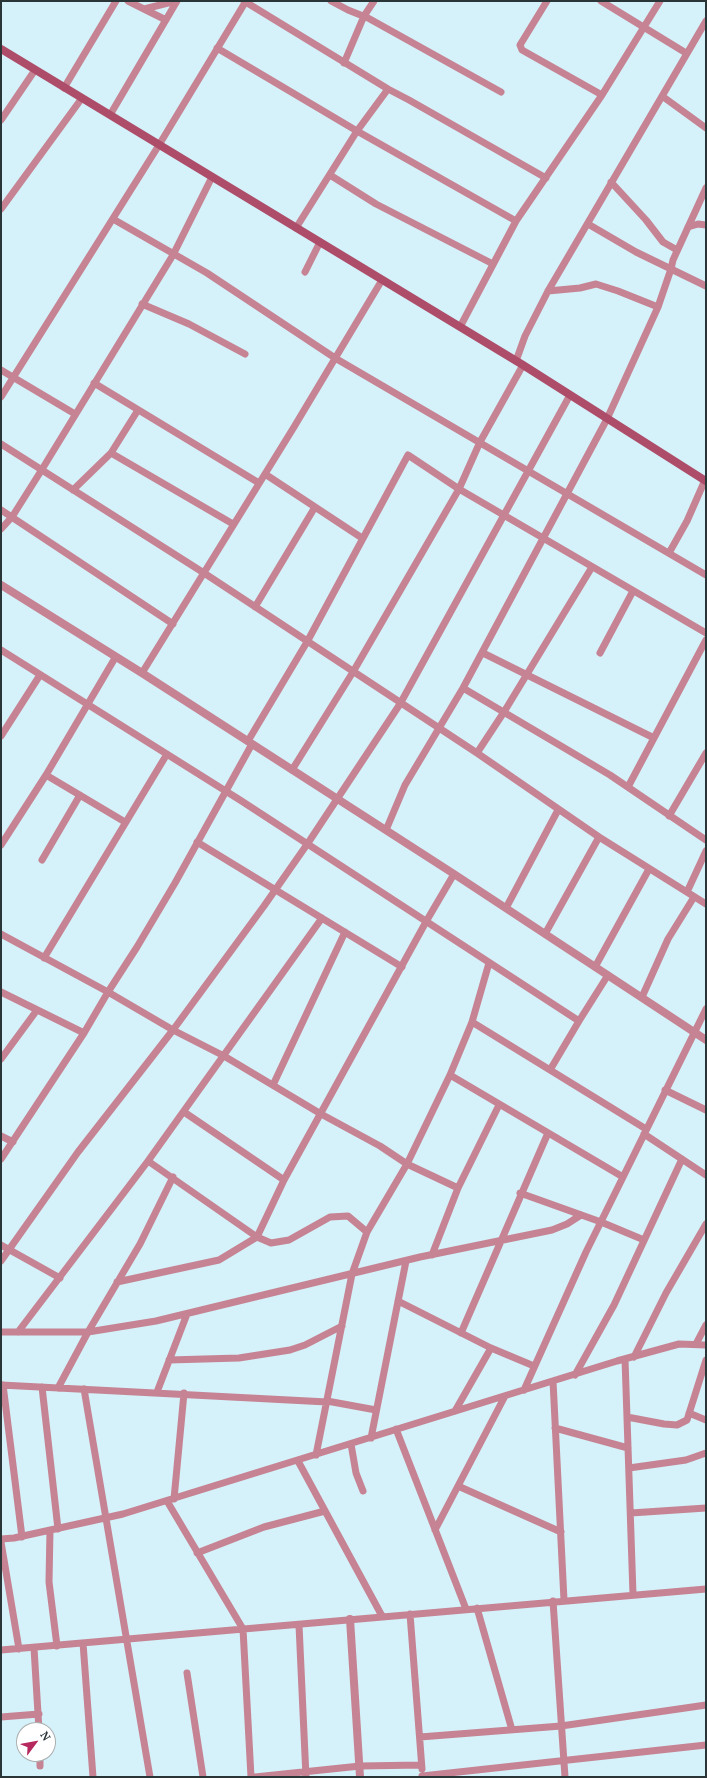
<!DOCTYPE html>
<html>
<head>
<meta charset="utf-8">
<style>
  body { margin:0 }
  #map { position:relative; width:707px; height:1778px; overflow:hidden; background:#d5f1f9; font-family:"Noto Serif",serif }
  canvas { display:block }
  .frame { position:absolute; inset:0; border:2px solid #2a3538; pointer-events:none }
  .north { position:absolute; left:16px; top:1722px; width:40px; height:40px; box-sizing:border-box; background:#fff; border:1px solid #aaaeaf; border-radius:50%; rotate:58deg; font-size:11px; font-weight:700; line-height:16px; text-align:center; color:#2a3538 }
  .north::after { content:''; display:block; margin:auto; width:14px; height:18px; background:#b6295f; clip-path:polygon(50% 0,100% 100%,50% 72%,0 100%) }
</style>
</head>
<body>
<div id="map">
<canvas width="707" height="1778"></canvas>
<div class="frame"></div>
<div class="north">N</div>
</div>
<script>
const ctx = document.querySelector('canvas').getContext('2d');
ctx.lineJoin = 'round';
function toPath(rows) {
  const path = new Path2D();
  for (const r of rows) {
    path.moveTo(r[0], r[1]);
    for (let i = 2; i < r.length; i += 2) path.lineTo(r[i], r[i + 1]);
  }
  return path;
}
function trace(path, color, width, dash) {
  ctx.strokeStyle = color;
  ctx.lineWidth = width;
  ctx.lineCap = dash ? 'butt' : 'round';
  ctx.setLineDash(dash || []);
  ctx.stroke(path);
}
const minor = toPath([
  [128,1,166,20],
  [244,1,388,89,409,100,546,178],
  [331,1,348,10,368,18,501,92],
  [547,1,520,45,522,50,602,95],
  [601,1,686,53],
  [144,9,176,1],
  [217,48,357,131,516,221],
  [344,63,364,16,374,1],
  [64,88,116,1],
  [662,96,706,128],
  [110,115,177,1],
  [1,120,35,70],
  [330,175,376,204,493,264],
  [611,182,646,220,663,242,677,250],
  [1,209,82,98],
  [113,219,207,273,335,358,706,575],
  [588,224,636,252,706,286],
  [688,227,698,224,706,225],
  [296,228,357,131,388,89],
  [305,272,320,242],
  [548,291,580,288,596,284,618,291,658,307],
  [142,304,189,324,245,354],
  [460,327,516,221,602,95,660,1],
  [516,361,525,336,548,291,706,21],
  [1,370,75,414],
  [94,383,259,483],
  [1,397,159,145,246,1],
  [1,444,204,573,477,753,599,837,706,904],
  [111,453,233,524],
  [265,474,362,538],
  [73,490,111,453,138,410],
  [1,510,173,624],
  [1,529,12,517,41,471,173,255,212,177],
  [669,553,687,521,705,480],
  [255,607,315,507],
  [1,650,240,800,579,1021],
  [483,653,654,738],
  [600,653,633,591],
  [142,673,294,427,382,280],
  [463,688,610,775,706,840],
  [1,736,40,675],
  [248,741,307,642,408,455,459,489,706,633],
  [477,753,504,712,592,567],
  [292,770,353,672,459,489,480,442,523,365],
  [46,775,125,822],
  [628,787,706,640],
  [669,816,706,753],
  [386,830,405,785,463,688,607,419,658,307,671,269,673,260,706,188],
  [197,842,402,967],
  [1,845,46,775,115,658],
  [42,860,80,795],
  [687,892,706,851],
  [506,908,558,810],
  [1,934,108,992,173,1030,224,1056,321,1114,380,1146,407,1164,458,1188],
  [545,934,599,837],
  [44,958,167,754],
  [595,967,649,869],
  [1,992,84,1033],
  [642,997,668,939,694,897],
  [472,1022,646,1129],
  [1,1059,37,1010],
  [550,1070,579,1021,608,975],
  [450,1075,623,1177],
  [273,1085,345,932],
  [665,1090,706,1110],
  [184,1112,284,1180],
  [644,1134,706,1175],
  [1,1136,13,1142],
  [1,1159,84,1033,108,992,137,947,175,883,252,744],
  [148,1161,257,1237,271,1243,289,1240,330,1217,348,1216,367,1232],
  [520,1193,601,1222,644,1240],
  [1,1245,60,1278],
  [432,1255,458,1188,499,1105],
  [1,1261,78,1152,173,1030,264,906,308,843,400,704,570,395],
  [117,1282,219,1260,257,1237,284,1180,427,920,454,874],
  [398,1301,491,1348,534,1366],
  [1,1332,88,1332,156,1321,420,1257,552,1230,567,1224,581,1215],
  [18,1332,148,1161,322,918],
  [461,1333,548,1133],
  [696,1344,706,1325],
  [634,1357,666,1293,706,1224],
  [625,1359,633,1594],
  [169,1360,239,1358,290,1350,305,1345,342,1326],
  [575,1375,614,1305,682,1159],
  [553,1381,564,1600],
  [1,1385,327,1402],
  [3,1385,22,1537],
  [42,1387,58,1529],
  [58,1388,88,1332,140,1244,173,1177],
  [84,1389,150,1777],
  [524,1390,586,1252,706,1009],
  [157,1392,187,1314],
  [327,1401,376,1410],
  [455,1411,491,1348],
  [689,1413,706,1420],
  [627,1417,664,1424,677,1425,687,1420,706,1360],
  [555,1428,628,1448],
  [396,1429,466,1609],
  [371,1438,406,1261],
  [351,1444,356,1473,363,1491],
  [316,1455,352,1274,367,1232,407,1164,450,1075,472,1022,489,963],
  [298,1461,382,1616],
  [629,1468,686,1460,706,1453],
  [458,1486,561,1532],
  [174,1499,184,1393],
  [167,1501,243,1629,251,1777],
  [631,1513,706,1508],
  [50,1530,49,1582,57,1646],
  [435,1530,505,1396],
  [1,1539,14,1538,123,1514,617,1361,679,1344,706,1345],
  [1,1542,19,1649],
  [197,1553,264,1527,325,1511],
  [553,1601,565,1777],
  [477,1608,512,1730],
  [410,1614,422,1769],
  [299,1625,306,1777],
  [83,1643,93,1777],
  [34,1648,39,1730],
  [1,1650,706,1589],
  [187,1673,203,1777],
  [1,1717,39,1714],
  [420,1737,561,1726,706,1705],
  [40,1754,40,1766],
  [422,1776,706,1745],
  [255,1777,360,1766,421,1765]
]);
const tertiary = toPath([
  [1,585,142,673,454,874,706,1040],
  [350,1619,360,1777]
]);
const secondary = toPath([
  [1,49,523,365,706,481]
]);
trace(minor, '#c68393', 7);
trace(tertiary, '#c68393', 8);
trace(secondary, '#ad4d6a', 8);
</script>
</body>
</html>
